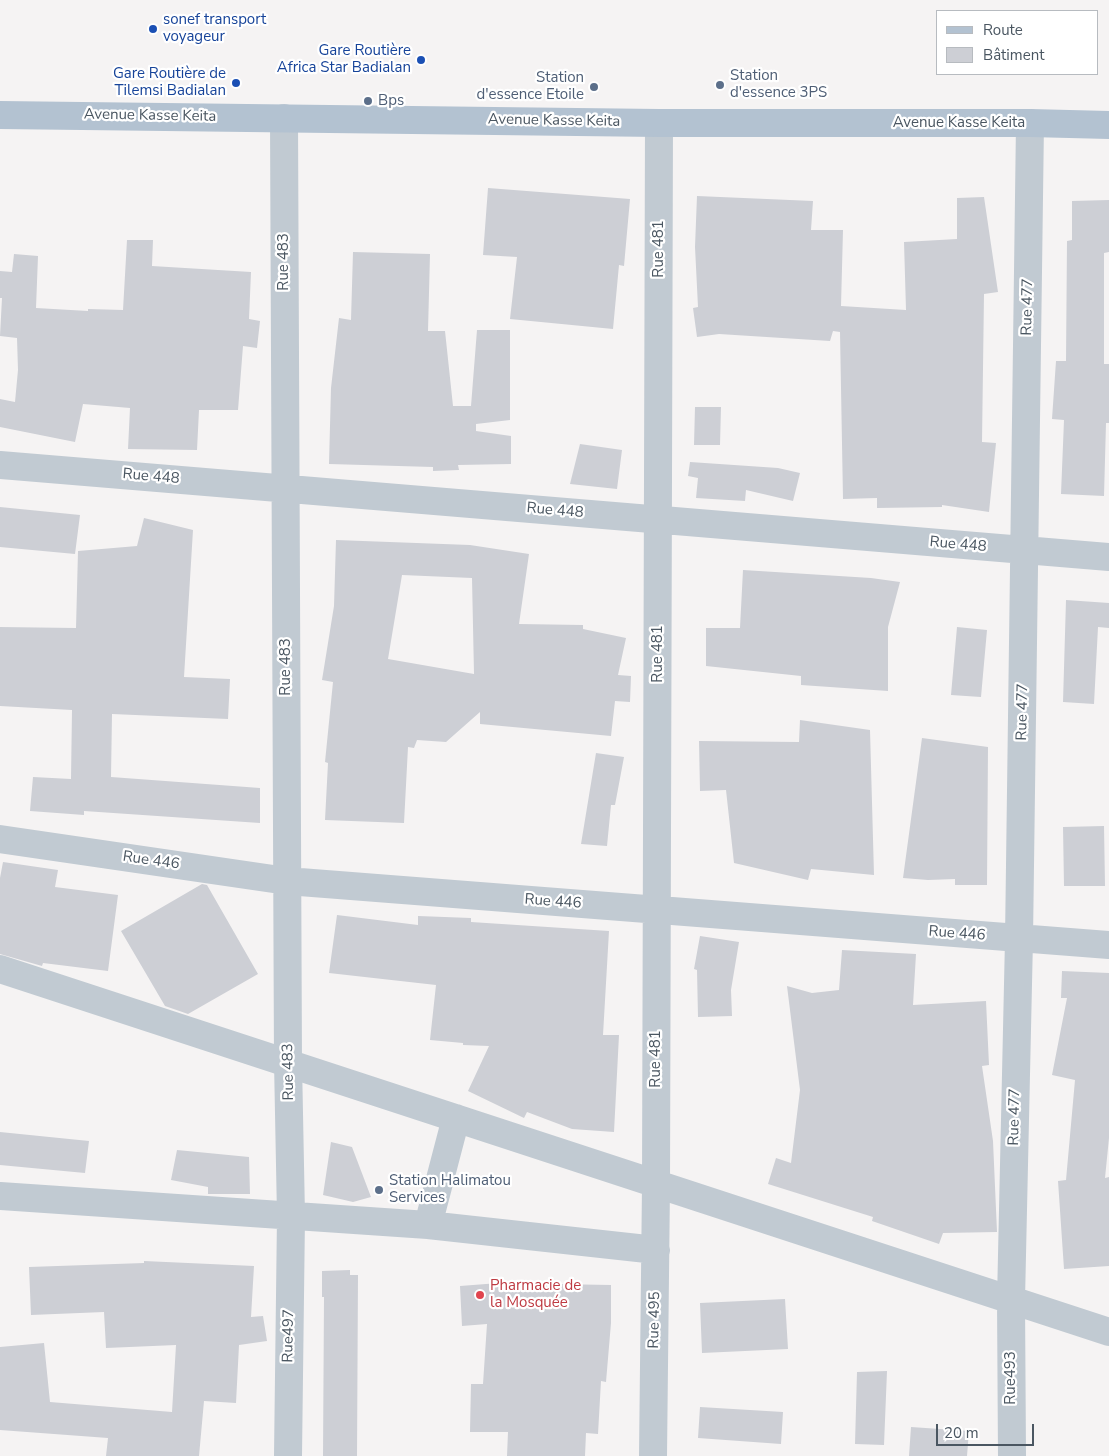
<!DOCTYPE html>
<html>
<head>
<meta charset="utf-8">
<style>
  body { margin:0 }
  #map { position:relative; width:1109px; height:1456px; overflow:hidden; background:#f5f3f3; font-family:"Nunito Sans",sans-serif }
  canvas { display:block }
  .legend { position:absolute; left:936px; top:10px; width:162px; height:65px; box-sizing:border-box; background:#fff; border:1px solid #b7bbc0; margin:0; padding:6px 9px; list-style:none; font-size:15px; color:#4a5661 }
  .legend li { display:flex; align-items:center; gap:10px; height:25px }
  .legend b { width:25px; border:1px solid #b7bbc0 }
  .scale { position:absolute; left:936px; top:1424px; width:98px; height:22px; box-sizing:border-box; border:2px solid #4a5661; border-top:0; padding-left:6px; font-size:15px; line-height:18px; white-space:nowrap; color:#4a5661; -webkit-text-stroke:4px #fff; paint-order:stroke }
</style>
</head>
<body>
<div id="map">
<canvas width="1109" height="1456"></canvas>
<ul class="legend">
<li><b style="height:6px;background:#b3c2d1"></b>Route</li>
<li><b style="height:14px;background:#cdcfd5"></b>Bâtiment</li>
</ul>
<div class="scale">20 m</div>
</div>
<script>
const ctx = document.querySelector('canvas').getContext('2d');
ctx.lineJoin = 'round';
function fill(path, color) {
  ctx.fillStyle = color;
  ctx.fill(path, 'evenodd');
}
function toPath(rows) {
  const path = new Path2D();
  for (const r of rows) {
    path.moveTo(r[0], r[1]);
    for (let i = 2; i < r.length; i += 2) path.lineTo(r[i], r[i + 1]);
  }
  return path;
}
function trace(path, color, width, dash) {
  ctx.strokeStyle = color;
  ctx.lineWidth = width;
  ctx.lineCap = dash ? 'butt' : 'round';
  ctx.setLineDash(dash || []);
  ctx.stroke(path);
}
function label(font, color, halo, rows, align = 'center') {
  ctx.font = font + ' "Nunito Sans",sans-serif';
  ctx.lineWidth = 4.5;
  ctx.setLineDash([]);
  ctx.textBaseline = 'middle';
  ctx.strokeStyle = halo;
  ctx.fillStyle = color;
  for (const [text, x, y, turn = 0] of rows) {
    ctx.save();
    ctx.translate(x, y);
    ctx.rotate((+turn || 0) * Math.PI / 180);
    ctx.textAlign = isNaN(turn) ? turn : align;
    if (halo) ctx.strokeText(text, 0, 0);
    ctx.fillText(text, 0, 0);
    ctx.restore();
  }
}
const building = toPath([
  [488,188,630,199,624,266,619,265,613,329,510,319,517,257,483,255],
  [697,196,813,201,811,230,843,230,841,306,906,310,904,242,957,239,957,198,984,197,998,292,984,294,982,442,996,443,989,512,942,505,942,507,877,508,877,498,843,499,840,332,833,331,830,341,719,334,697,337,693,308,698,307,695,247],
  [1109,200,1109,252,1104,253,1104,364,1109,364,1109,423,1106,423,1104,496,1061,494,1064,420,1052,419,1056,361,1066,361,1067,241,1072,240,1072,201],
  [127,240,153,240,152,266,251,272,249,319,260,321,257,348,243,346,238,410,199,410,197,450,128,449,130,408,83,404,75,442,0,427,0,399,15,402,18,370,17,338,0,336,2,298,0,298,0,271,12,272,14,254,38,256,36,308,88,311,88,309,123,310],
  [353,252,430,254,428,331,445,331,453,406,471,406,477,330,510,330,510,420,476,424,476,431,511,436,511,464,458,465,459,470,433,471,433,467,329,464,331,388,339,318,351,320],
  [695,407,721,407,720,445,694,445],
  [580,444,622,450,617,489,570,484],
  [690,462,778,468,800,473,793,501,746,490,745,501,696,498,698,478,688,476],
  [0,507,80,515,75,554,0,547],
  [144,518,193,530,184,677,230,679,228,719,112,714,111,777,260,788,260,823,84,811,84,815,30,811,33,777,71,779,72,710,0,706,0,627,76,628,78,551,137,546],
  [336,540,470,545,529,554,519,624,583,625,583,629,626,638,618,675,631,676,630,702,615,701,611,736,480,724,480,712,446,742,417,740,414,748,408,747,404,823,325,820,328,763,325,762,333,682,322,680,334,606],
  [402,575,472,578,474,674,388,659],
  [743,570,871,578,900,582,888,627,888,691,801,685,801,676,706,666,706,628,740,628],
  [1066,600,1109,603,1109,628,1098,627,1094,704,1063,702],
  [957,627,987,630,981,697,951,695],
  [800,720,870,730,874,875,811,869,808,880,734,863,726,790,700,791,699,741,799,742],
  [922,738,988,747,987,885,955,885,955,879,928,880,903,878],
  [596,753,624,757,615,805,611,805,607,846,581,844],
  [1104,826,1105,886,1064,886,1063,827],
  [3,862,58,870,55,887,118,895,108,971,43,963,42,966,0,954,0,878],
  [202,884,207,885,258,974,188,1014,165,1006,121,931],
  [337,915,418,925,418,916,471,918,471,922,609,931,603,1035,619,1035,614,1132,572,1129,527,1112,524,1118,468,1091,489,1046,463,1045,463,1043,430,1040,436,985,329,973],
  [700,936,739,942,731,990,732,1016,698,1017,697,970,694,969],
  [842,950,916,954,913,1005,986,1001,989,1065,982,1066,993,1141,997,1232,943,1233,939,1244,872,1221,873,1217,768,1184,776,1158,791,1163,800,1090,787,986,812,993,839,990],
  [1062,971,1109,973,1109,1138,1105,1178,1109,1177,1109,1266,1064,1269,1058,1181,1066,1180,1075,1080,1052,1075,1067,998,1061,998],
  [0,1132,89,1141,85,1173,0,1165],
  [331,1142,352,1147,371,1197,353,1202,323,1195],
  [177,1150,249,1157,250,1194,208,1194,208,1187,171,1180],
  [144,1261,254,1266,251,1317,263,1316,267,1341,239,1345,236,1403,204,1401,199,1456,106,1456,108,1438,0,1430,0,1347,44,1343,50,1402,172,1412,176,1345,106,1348,104,1312,31,1315,29,1267,144,1263],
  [350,1270,350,1275,358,1275,357,1456,323,1456,324,1297,322,1297,322,1271],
  [499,1283,611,1285,611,1323,606,1382,601,1381,598,1434,586,1433,585,1456,507,1456,508,1432,470,1432,471,1384,483,1384,487,1324,462,1326,460,1286],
  [785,1299,788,1349,702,1353,700,1303],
  [887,1371,884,1445,855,1444,857,1372],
  [700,1407,783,1412,781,1444,698,1438],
  [911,1427,969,1431,967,1456,909,1456]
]);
const minor = toPath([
  [284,118,288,1062,291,1216,288,1456],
  [0,465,1109,557],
  [0,839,287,881,1109,945],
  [0,969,1109,1332],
  [0,1196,428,1225,656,1250],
  [428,1225,456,1118],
  [653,1456,656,1185,659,123],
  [1012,1456,1011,1300,1019,939,1030,123]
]);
const major = toPath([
  [0,115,659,123,1030,123,1109,125]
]);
const markers = [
  [153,29,5,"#1a4fb4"],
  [421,60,5,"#1a4fb4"],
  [236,83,5,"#1a4fb4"],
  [720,85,5,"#5c6f8a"],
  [594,87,5,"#5c6f8a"],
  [368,101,5,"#5c6f8a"],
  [379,1190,5,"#5c6f8a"],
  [480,1295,5,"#e0444e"]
];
const transitNames = [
  ["sonef transport",163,20,"left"],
  ["voyageur",163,37,"left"],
  ["Gare Routière",411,51],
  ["Africa Star Badialan",411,68],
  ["Gare Routière de",226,74],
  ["Tilemsi Badialan",226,91]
];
const serviceNames = [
  ["Station",730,76],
  ["d'essence 3PS",730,93],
  ["Station",584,78,"right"],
  ["d'essence Etoile",584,95,"right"],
  ["Bps",378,101],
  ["Station Halimatou",389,1181],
  ["Services",389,1198]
];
const streetNames = [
  ["Avenue Kasse Keita",150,116,1],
  ["Avenue Kasse Keita",554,121,1],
  ["Avenue Kasse Keita",959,123],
  ["Rue 481",659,249,-90],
  ["Rue 483",284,262,-90],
  ["Rue 477",1028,307,-89],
  ["Rue 448",151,477,5],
  ["Rue 448",555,511,5],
  ["Rue 448",958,545,5],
  ["Rue 481",658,654,-90],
  ["Rue 483",286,667,-90],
  ["Rue 477",1023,712,-89],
  ["Rue 446",151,861,8],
  ["Rue 446",553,902,4],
  ["Rue 446",957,934,4],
  ["Rue 481",656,1059,-90],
  ["Rue 483",289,1072,-91],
  ["Rue 477",1015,1117,-89],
  ["Rue 495",655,1320,-89],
  ["Rue497",289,1336,-89],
  ["Rue493",1011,1378,-90]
];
const healthNames = [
  ["Pharmacie de",490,1286],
  ["la Mosquée",490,1303]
];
fill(building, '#cdcfd5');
trace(minor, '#c1cad2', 28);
trace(major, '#b3c2d1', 28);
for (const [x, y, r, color] of markers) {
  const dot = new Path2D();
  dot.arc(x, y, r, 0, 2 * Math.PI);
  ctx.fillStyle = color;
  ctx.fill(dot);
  trace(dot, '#fff', 2);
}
label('15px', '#164399', '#fff', transitNames, 'right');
label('15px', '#4e5e75', '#fff', serviceNames, 'left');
label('15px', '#4a5661', '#fff', streetNames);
label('15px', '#be3a42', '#fff', healthNames, 'left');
</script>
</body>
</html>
